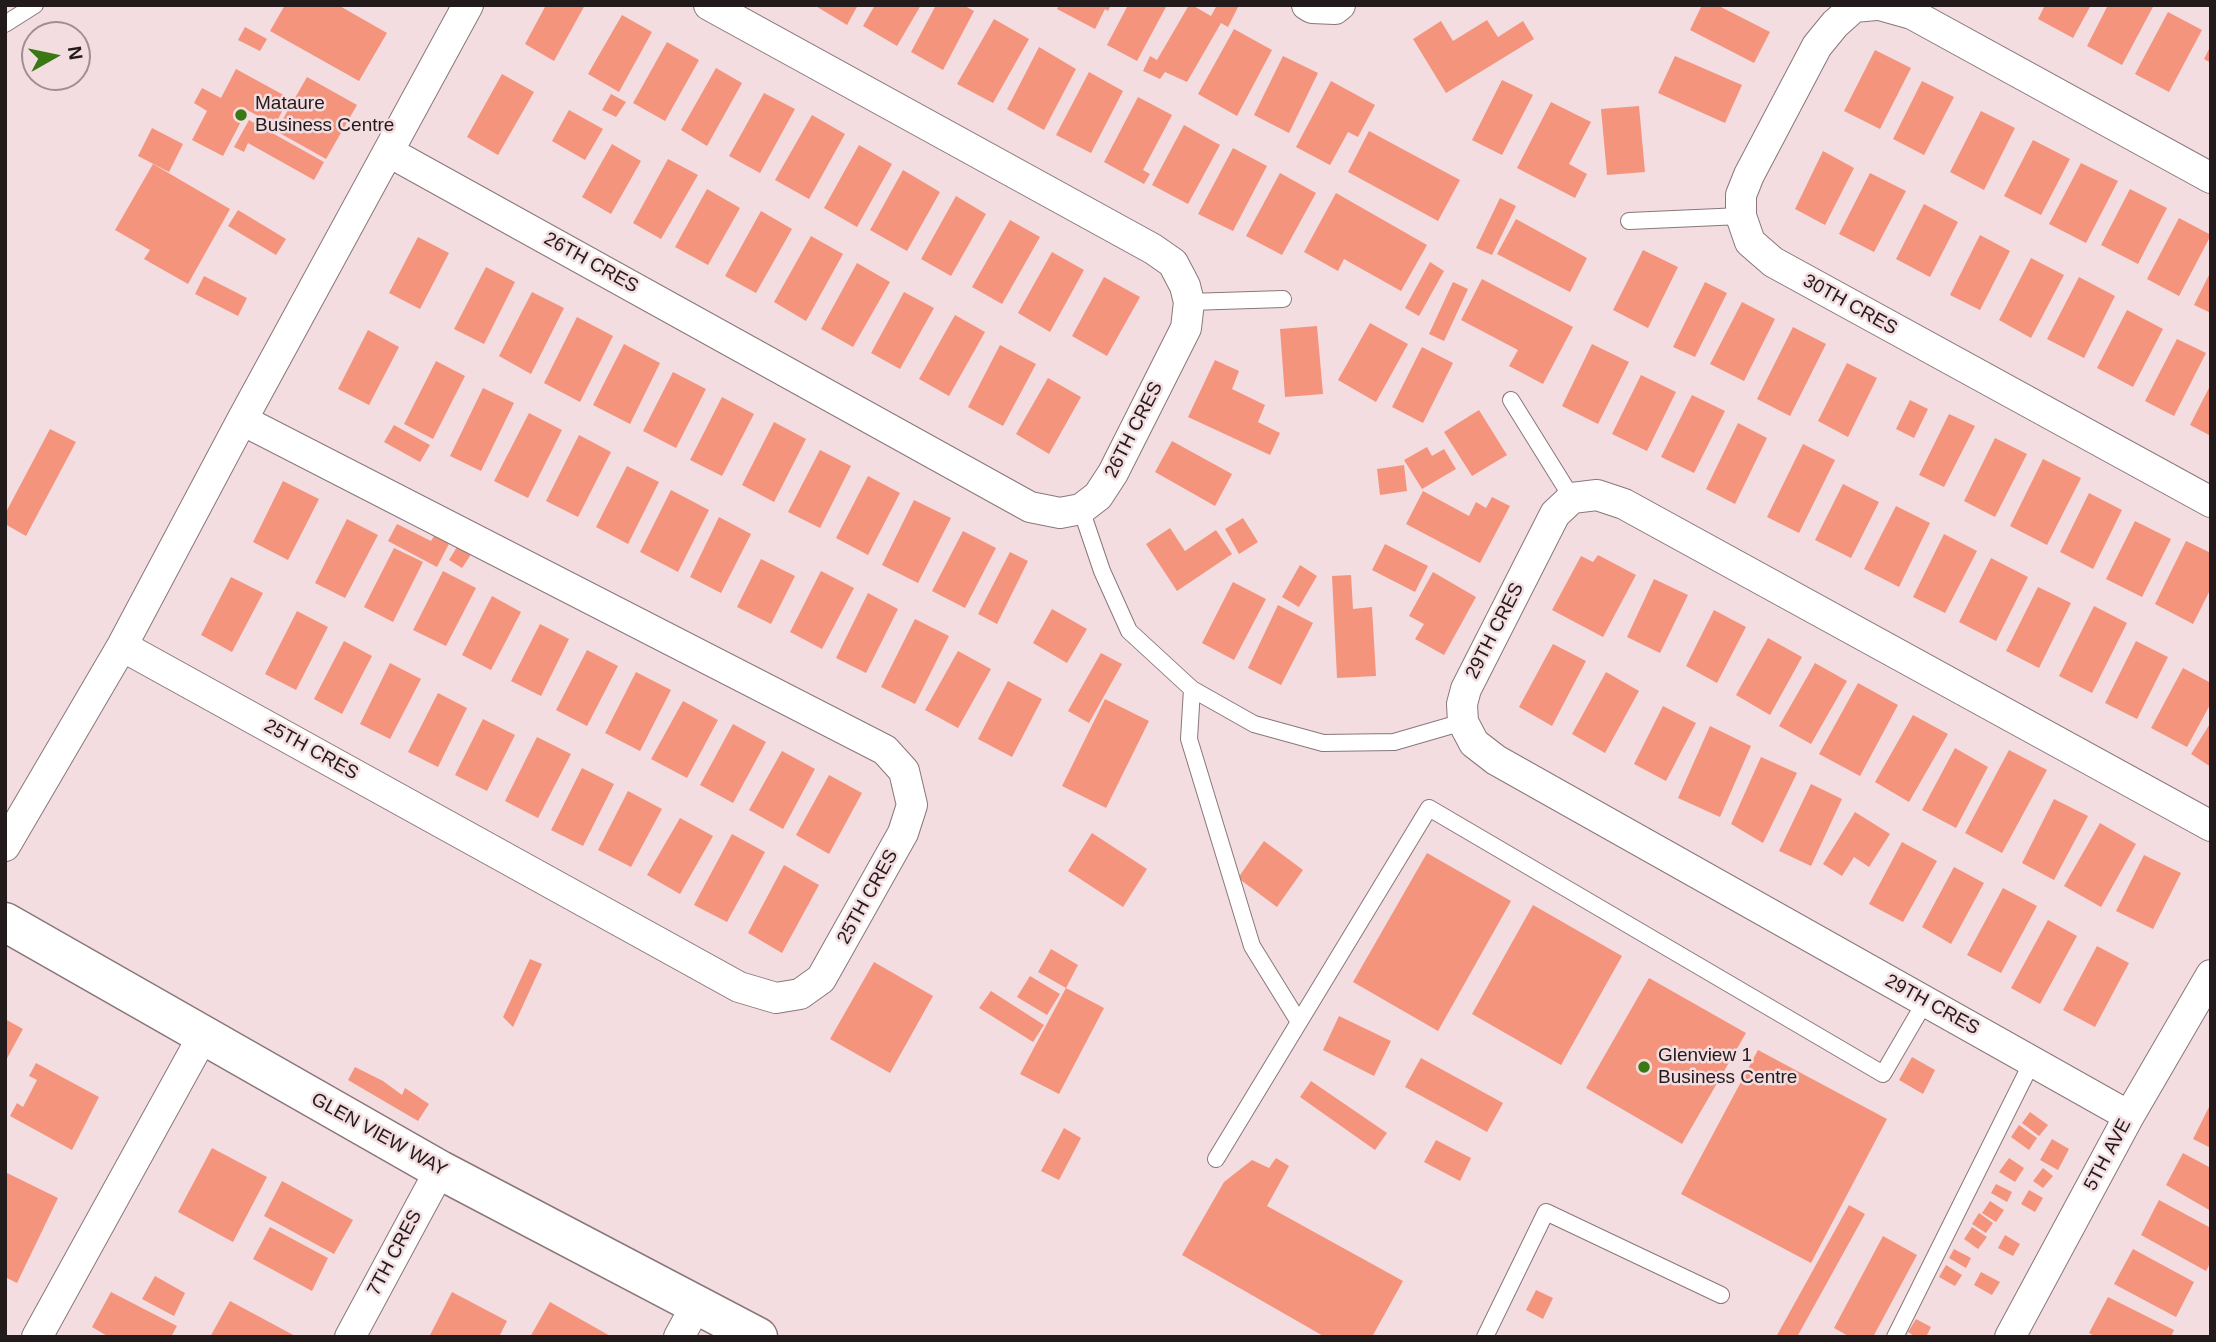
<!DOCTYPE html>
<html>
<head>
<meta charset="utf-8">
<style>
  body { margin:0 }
  #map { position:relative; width:2216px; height:1342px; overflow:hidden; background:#f3dde0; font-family:Arial,sans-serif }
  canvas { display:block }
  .frame { position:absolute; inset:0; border:7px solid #221a1b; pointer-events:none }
  .north { position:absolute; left:21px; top:21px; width:70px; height:70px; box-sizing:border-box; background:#f3dde0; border:2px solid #9f8f91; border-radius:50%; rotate:81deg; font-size:19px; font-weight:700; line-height:28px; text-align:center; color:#221a1b }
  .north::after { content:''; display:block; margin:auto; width:24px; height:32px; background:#3a7813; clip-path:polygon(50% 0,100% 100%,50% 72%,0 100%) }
</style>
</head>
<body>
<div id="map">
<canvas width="2216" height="1342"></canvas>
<div class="frame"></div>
<div class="north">N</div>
</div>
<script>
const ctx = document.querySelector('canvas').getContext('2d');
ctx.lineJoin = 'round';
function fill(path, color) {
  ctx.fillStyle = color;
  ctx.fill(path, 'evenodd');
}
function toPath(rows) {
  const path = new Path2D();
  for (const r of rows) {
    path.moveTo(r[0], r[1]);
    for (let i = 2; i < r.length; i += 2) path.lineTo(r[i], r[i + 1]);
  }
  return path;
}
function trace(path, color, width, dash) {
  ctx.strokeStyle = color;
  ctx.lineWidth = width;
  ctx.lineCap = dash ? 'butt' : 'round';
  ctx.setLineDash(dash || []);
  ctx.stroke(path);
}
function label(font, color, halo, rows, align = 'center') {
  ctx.font = font + ' Arial,sans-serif';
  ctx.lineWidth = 5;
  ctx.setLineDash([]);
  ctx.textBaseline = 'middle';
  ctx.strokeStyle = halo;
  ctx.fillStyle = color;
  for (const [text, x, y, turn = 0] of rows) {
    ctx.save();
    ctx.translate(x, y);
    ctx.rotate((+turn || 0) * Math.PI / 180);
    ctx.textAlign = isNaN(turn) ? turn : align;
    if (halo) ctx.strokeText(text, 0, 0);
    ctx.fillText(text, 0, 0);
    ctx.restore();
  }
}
const building = toPath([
  [285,5,338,5,387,33,359,81,270,31],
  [546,5,585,5,554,61,525,44],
  [814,5,858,5,847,25],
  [875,5,921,5,897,46,863,26],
  [936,5,963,5,974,11,943,70,911,52],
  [1059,5,1111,5,1108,11,1105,9,1095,29,1057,9],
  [1128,5,1167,5,1137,61,1107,45],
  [1189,5,1192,5,1211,16,1217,5,1239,5,1228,27,1221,23,1187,82,1165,72,1160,79,1143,71,1150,56,1157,60],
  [1702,5,1717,5,1770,32,1754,63,1690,30],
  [2045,5,2091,5,2073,38,2038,19],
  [2108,5,2154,5,2122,65,2087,46],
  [2168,12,2202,30,2169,92,2135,74],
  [622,15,652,32,619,92,588,74],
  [994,19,1029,39,993,103,957,84],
  [1487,20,1498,37,1523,21,1534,39,1446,93,1413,39,1441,21,1453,41],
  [245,27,267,39,260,51,238,40],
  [1234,29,1272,50,1237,116,1198,94],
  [667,42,699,60,665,121,633,103],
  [2211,45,2211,63,2204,59],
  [1039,47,1076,69,1044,130,1007,109],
  [1875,50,1911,68,1880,129,1844,111],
  [1283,56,1318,73,1289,133,1254,115],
  [1675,56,1742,85,1725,123,1658,93],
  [716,68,742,83,707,146,681,130],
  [236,69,289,98,275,125,247,110,223,156,192,140,207,111,194,103,202,88,221,98],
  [1089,72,1123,91,1091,153,1056,135],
  [502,74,534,92,498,155,467,137],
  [307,77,357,105,326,159,276,131],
  [1502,80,1533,95,1502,155,1472,140],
  [1331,81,1375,105,1358,137,1348,132,1330,165,1296,147],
  [1922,81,1954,97,1924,155,1893,139],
  [764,93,795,109,760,173,729,156],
  [611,94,626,102,616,117,602,110],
  [1138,97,1172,115,1143,170,1150,174,1144,184,1104,162],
  [1551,102,1591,122,1569,164,1587,174,1575,198,1517,168],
  [1639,106,1645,172,1607,175,1601,109],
  [569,110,603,129,585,160,552,141],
  [1981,111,2015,128,1984,190,1950,172],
  [812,115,845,134,809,199,775,180],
  [249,120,324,162,314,180,248,143,244,152,234,147],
  [1184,125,1220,145,1188,204,1152,185],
  [152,128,183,144,169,172,138,156],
  [1369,131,1460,180,1438,221,1348,172],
  [2033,140,2070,159,2041,215,2004,196],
  [612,144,641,161,611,214,582,197],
  [859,145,892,164,857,227,824,208],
  [1233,148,1267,166,1233,231,1198,214],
  [1823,151,1854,168,1825,225,1795,209],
  [668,159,698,175,661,239,633,223],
  [2081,163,2118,181,2086,243,2049,224],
  [153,164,230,209,188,284,144,259,150,250,115,230],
  [903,170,940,192,907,251,870,230],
  [1280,173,1316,193,1282,255,1246,236],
  [1870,173,1906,191,1874,252,1839,234],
  [707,189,740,208,708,265,675,247],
  [2130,189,2167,208,2138,264,2101,245],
  [1336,193,1427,245,1401,291,1344,259,1338,271,1304,252],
  [956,196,986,214,951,276,921,259],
  [1500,198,1516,206,1492,255,1476,248],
  [1924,204,1958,222,1930,277,1896,259],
  [238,210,286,239,276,255,228,226],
  [761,211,792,229,756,293,725,276],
  [2179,218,2211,235,2179,296,2147,279],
  [1516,219,1587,258,1570,292,1497,254],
  [1010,220,1040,237,1002,304,972,287],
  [1980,235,2010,251,1980,310,1950,295],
  [811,236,843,254,806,321,774,302],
  [418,237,449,253,420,309,389,293],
  [1643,250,1678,267,1648,328,1613,310],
  [1052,252,1084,270,1050,332,1018,313],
  [2031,258,2064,275,2031,338,1999,320],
  [1430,262,1444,271,1419,316,1405,308],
  [857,263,890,282,853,347,821,329],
  [486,267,515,282,484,344,454,329],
  [2211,271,2211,313,2194,305],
  [204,276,247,298,238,316,195,294],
  [1104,277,1140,297,1107,356,1072,336],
  [2079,277,2115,296,2084,358,2047,339],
  [1482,279,1573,327,1543,384,1509,366,1518,350,1461,320],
  [1453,282,1468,289,1444,341,1429,334],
  [1705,282,1727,293,1695,357,1673,347],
  [532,292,564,308,531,374,499,356],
  [904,292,934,308,900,369,871,353],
  [1742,302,1775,319,1744,381,1710,364],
  [2127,310,2163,329,2133,387,2097,368],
  [955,315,985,332,949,396,919,379],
  [577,317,613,336,580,402,544,383],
  [1370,323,1408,344,1376,402,1338,380],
  [1317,326,1323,394,1285,397,1280,329],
  [1793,327,1826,344,1790,416,1757,399],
  [368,330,399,347,369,405,338,389],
  [2177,339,2206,353,2174,416,2145,401],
  [624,344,660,363,630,424,593,405],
  [1592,344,1629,362,1598,424,1562,406],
  [1000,345,1036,364,1003,426,968,407],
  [1422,347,1453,363,1423,423,1392,407],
  [1215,360,1239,371,1232,389,1265,405,1258,422,1280,433,1270,455,1188,417],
  [436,361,465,376,433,439,404,424],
  [1847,363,1877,378,1848,437,1818,421],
  [673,372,706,389,676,448,643,431],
  [1641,375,1676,392,1647,451,1612,434],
  [1048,378,1081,397,1049,454,1016,434],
  [2211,384,2211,436,2190,425],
  [483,388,514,403,481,471,450,456],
  [1692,395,1725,411,1694,473,1661,457],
  [722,397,754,414,722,476,690,460],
  [1910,400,1928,409,1914,438,1896,429],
  [1479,410,1507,455,1472,476,1444,432],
  [529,413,562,430,528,498,494,481],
  [1949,414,1975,426,1944,487,1919,475],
  [774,422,806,439,774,502,742,485],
  [1738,423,1767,438,1735,504,1706,489],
  [394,425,430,445,420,462,384,442],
  [50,429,76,442,26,536,5,524,5,514],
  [579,435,611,452,578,517,546,501],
  [1995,438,2027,454,1995,517,1964,501],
  [1172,441,1232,474,1215,506,1155,472],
  [1803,444,1835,460,1799,533,1767,517],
  [1427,447,1432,456,1444,449,1456,469,1422,489,1404,460],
  [820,450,851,466,820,528,788,512],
  [2043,459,2081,478,2047,545,2010,526],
  [1404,465,1407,491,1380,495,1377,469],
  [627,466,659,482,628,544,596,527],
  [868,476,900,493,868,555,836,538],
  [283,481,319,499,288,560,253,542],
  [1843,484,1879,502,1851,558,1815,540],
  [671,490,709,510,678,572,640,552],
  [1423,491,1469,516,1476,502,1486,508,1492,497,1510,506,1480,563,1406,524],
  [2089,493,2122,510,2093,569,2060,552],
  [914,500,951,518,918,583,882,565],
  [1896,506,1930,523,1899,587,1864,569],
  [719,517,751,534,721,593,690,577],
  [1243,518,1258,542,1239,554,1225,529],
  [347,519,378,535,345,598,315,583],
  [2135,521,2171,539,2142,597,2106,579],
  [397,524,431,541,438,529,453,536,437,567,388,541],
  [1170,528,1185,551,1216,530,1232,554,1177,591,1146,544],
  [963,531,996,548,965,608,932,591],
  [1944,534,1977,551,1945,613,1913,597],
  [2186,541,2211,553,2211,588,2193,624,2155,604],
  [460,542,474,550,462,568,449,560],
  [1385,544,1428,566,1415,592,1372,570],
  [394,548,423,562,393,622,364,607],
  [1010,552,1028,561,997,624,978,614],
  [1598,555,1636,575,1603,637,1552,610,1581,556,1593,562],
  [1991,558,2028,577,1996,641,1959,622],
  [761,559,795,576,771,624,737,607],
  [1300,565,1317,576,1299,607,1282,597],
  [443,571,476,588,446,646,413,630],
  [821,571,854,588,822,649,790,632],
  [1433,572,1476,597,1444,655,1415,639,1424,624,1409,616],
  [1351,575,1353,609,1372,607,1376,676,1337,678,1332,576],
  [231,577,263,593,232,652,201,635],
  [1654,579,1688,595,1660,653,1627,637],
  [1233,582,1266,599,1234,660,1202,643],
  [2038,587,2071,603,2039,668,2006,651],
  [868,593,898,609,866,673,836,658],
  [492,596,521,612,491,670,462,655],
  [1278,605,1313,623,1281,685,1248,668],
  [2094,606,2127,623,2092,693,2059,676],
  [1052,609,1087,629,1067,663,1033,643],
  [1714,610,1746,627,1717,683,1686,666],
  [297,611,328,627,296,690,265,674],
  [915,619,949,636,915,704,881,687],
  [540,624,569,639,541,696,511,681],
  [1768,638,1802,657,1770,715,1736,695],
  [344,641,372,656,342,714,314,699],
  [2136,641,2168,657,2137,719,2105,703],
  [1553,644,1586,661,1552,726,1519,707],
  [587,650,618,666,587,726,556,710],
  [958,651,991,669,958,728,925,710],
  [1101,653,1122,664,1089,723,1068,711],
  [390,663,421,679,390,739,360,724],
  [1815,663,1847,681,1811,744,1779,726],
  [2183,668,2211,683,2211,703,2187,747,2151,728],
  [636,672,671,690,640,751,605,733],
  [1606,672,1639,691,1605,753,1572,734],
  [1008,681,1042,699,1012,757,978,739],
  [1858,683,1898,705,1860,776,1819,754],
  [438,693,467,708,438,767,408,752],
  [1105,699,1149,721,1106,808,1062,786],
  [683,701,718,720,687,778,651,759],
  [1663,706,1696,723,1666,781,1634,764],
  [1913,715,1948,734,1909,802,1875,782],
  [483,719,515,735,487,791,455,775],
  [2211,722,2211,767,2191,754],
  [733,724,766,742,733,803,700,785],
  [1710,726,1751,746,1720,817,1678,798],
  [537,737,571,754,538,818,505,801],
  [1955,748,1988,767,1956,828,1922,810],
  [2009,750,2047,770,2002,853,1965,833],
  [782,751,815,769,783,829,749,810],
  [1761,757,1797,773,1763,843,1731,824],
  [582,768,614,784,583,846,551,830],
  [829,775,862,793,829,854,796,835],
  [1811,784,1842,799,1811,866,1779,851],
  [628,791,662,809,631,867,598,850],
  [2054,799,2088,816,2054,880,2022,863],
  [1855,812,1890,834,1869,867,1854,857,1842,876,1823,864],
  [680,818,713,836,680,894,647,875],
  [2100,823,2136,844,2101,907,2064,886],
  [1092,833,1147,869,1123,907,1068,871],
  [732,834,765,852,727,922,694,905],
  [1264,841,1303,870,1277,907,1238,878],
  [1902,842,1937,861,1903,922,1869,904],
  [1427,853,1511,901,1438,1031,1353,982],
  [2144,855,2181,873,2153,929,2116,911],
  [784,865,819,885,782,953,748,933],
  [1954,867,1984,883,1951,944,1922,927],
  [2003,888,2037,906,2001,973,1967,955],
  [1533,905,1622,956,1561,1065,1472,1014],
  [2048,920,2077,936,2040,1004,2011,988],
  [2097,946,2129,963,2095,1027,2063,1010],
  [1051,949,1078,965,1066,988,1104,1008,1059,1094,1020,1074,1066,988,1038,972],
  [530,959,542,964,513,1027,503,1017],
  [874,962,933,996,890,1073,830,1039],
  [1030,976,1060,994,1047,1015,1017,997],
  [1649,978,1746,1033,1682,1144,1586,1088],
  [991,991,1044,1025,1033,1042,979,1008],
  [1339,1016,1391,1041,1374,1076,1323,1050],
  [5,1019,23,1029,5,1062],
  [1758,1050,1887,1119,1811,1263,1681,1194],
  [1912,1057,1935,1070,1923,1094,1899,1080],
  [1421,1058,1503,1103,1487,1132,1405,1087],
  [36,1063,99,1097,72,1150,10,1116,17,1103,23,1107,37,1080,29,1076],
  [355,1067,383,1081,402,1095,405,1088,429,1104,418,1121,348,1080],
  [1311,1081,1387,1133,1375,1150,1300,1097],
  [2211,1103,2211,1148,2193,1139],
  [2030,1112,2048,1125,2039,1136,2022,1123],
  [2019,1125,2037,1138,2029,1150,2011,1137],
  [1064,1128,1081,1138,1059,1180,1041,1171],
  [2052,1139,2069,1149,2058,1170,2040,1160],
  [1436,1140,1471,1158,1460,1181,1424,1162],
  [212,1148,267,1177,233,1242,178,1212],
  [2183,1153,2211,1168,2211,1211,2166,1185],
  [1276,1158,1289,1166,1267,1206,1403,1281,1372,1337,1325,1337,1182,1255,1224,1182,1252,1160,1269,1168],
  [2009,1158,2024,1168,2015,1182,1999,1172],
  [2043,1168,2053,1176,2043,1188,2033,1181],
  [5,1172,58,1198,17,1283,5,1277],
  [282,1181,353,1220,334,1254,264,1216],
  [1996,1184,2012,1192,2007,1202,1991,1193],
  [2029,1190,2043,1198,2035,1212,2021,1204],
  [2159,1200,2211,1228,2211,1262,2206,1271,2141,1235],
  [1990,1201,2004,1210,1996,1222,1982,1213],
  [1849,1205,1865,1214,1797,1337,1776,1337],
  [1979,1213,1993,1223,1986,1233,1972,1224],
  [270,1227,328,1258,312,1291,253,1259],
  [1972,1227,1987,1237,1978,1249,1964,1239],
  [2005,1235,2020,1244,2013,1256,1998,1248],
  [1883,1236,1917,1255,1873,1337,1850,1337,1834,1328],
  [1954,1249,1971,1258,1966,1268,1949,1258],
  [2133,1249,2194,1282,2176,1317,2114,1284],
  [1946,1265,1962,1275,1955,1286,1939,1277],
  [1981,1272,2000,1282,1992,1295,1974,1285],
  [155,1276,185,1293,174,1316,142,1299],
  [1536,1290,1553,1298,1543,1319,1526,1310],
  [111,1292,177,1326,171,1337,109,1337,92,1327],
  [452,1292,507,1321,499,1337,429,1337],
  [2108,1297,2174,1330,2171,1337,2096,1337,2089,1333],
  [230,1301,297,1337,210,1337],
  [550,1302,612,1337,530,1337],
  [1916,1319,1931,1327,1926,1337,1916,1337,1908,1332]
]);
const lane = toPath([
  [5,24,35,5],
  [1629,221,1741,216],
  [1189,302,1283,299],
  [1511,400,1572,498],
  [1081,509,1102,571,1129,631,1192,689,1254,724,1323,743,1394,742,1463,722],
  [1192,689,1189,739,1252,946,1299,1022],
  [1216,1159,1429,808,1883,1074,1925,1002],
  [1485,1337,1546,1212,1721,1295],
  [1895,1337,2032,1062]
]);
const street = toPath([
  [1307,5,1312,8,1335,9,1340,5],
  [1876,5,1854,7,1835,24,1817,46,1749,175,1741,195,1741,216,1750,242,1773,262,2211,502],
  [1880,5,1912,14,2211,178],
  [389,152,1030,507,1060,513,1081,509,1098,496,1113,473,1186,328,1189,302,1185,286,1173,263,1153,249,709,5],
  [122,646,739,987,776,998,800,994,821,979,903,833,912,805,904,771,885,750,242,420],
  [5,846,122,646,242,420,468,5],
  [2129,1116,1496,760,1474,743,1463,722,1462,704,1466,689,1555,514,1572,498,1597,495,1624,504,2211,826],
  [37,1337,203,1036],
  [350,1337,440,1170],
  [679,1337,697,1304],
  [2010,1337,2129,1116,2211,975]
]);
const secondary = toPath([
  [5,922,440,1170,758,1337]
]);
const markers = [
  [241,115,7,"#3a7813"],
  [1644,1067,7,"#3a7813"]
];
const poiNames = [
  ["Mataure",255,104],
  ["Business Centre",255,126],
  ["Glenview 1",1658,1056],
  ["Business Centre",1658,1078]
];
const streetNames = [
  ["26TH CRES",591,263,29],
  ["30TH CRES",1850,305,29],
  ["26TH CRES",1134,430,-63],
  ["29TH CRES",1495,631,-63],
  ["25TH CRES",311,750,29],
  ["25TH CRES",868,897,-61],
  ["29TH CRES",1932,1005,29],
  ["GLEN VIEW WAY",379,1135,29],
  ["5TH AVE",2108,1155,-62],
  ["7TH CRES",395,1253,-62]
];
fill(building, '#f4947d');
trace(lane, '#8a777a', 18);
trace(street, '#8a777a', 32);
trace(secondary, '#8a777a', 41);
trace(lane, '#fff', 16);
trace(street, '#fff', 30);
trace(secondary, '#fff', 38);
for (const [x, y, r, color] of markers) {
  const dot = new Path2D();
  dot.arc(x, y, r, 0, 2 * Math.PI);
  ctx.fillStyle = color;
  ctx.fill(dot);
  trace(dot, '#f3dde0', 2.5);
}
label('19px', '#221a1b', '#f3dde0', poiNames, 'left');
label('19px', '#221a1b', '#f3dde0', streetNames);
</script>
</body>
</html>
